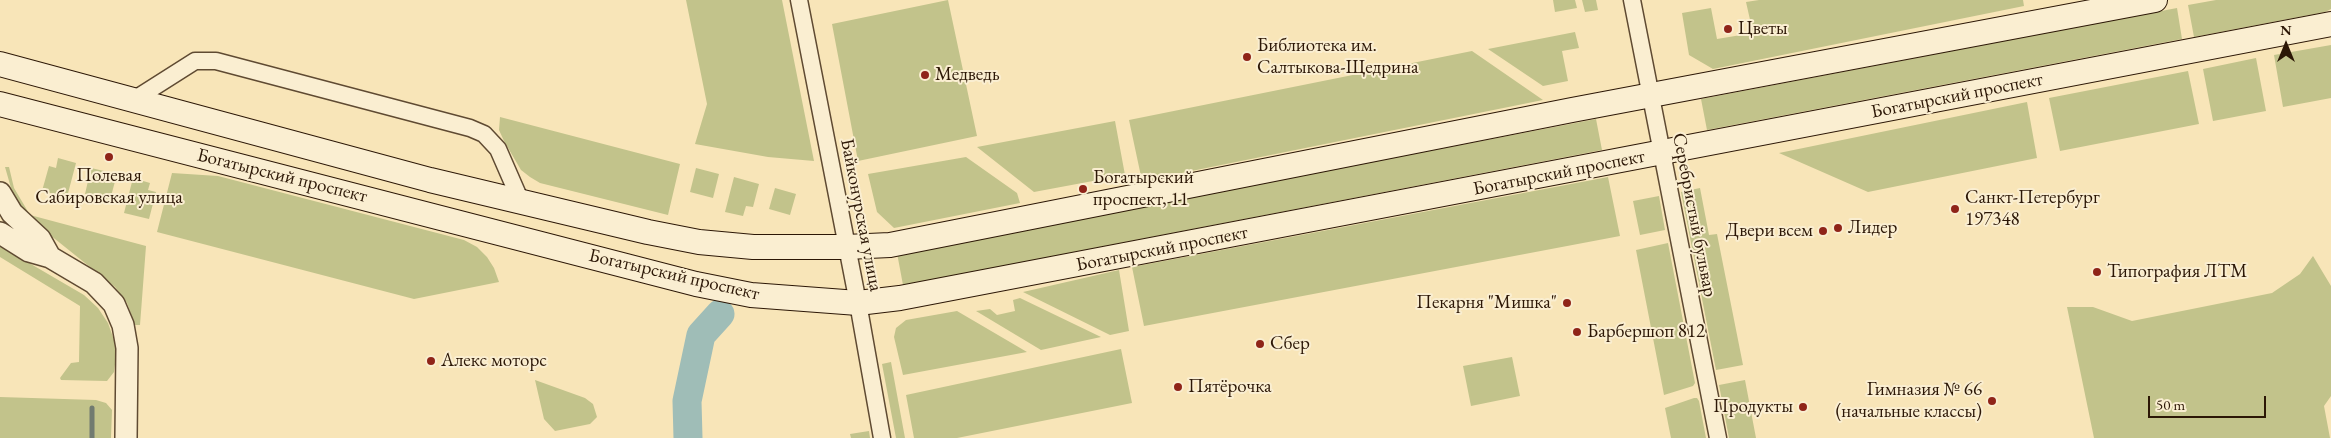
<!DOCTYPE html>
<html>
<head>
<meta charset="utf-8">
<style>
  body { margin:0 }
  #map { position:relative; width:2331px; height:438px; overflow:hidden; background:#f8e5b8; font-family:"EB Garamond",serif }
  canvas { display:block }
  .north { position:absolute; left:2261px; top:20px; width:50px; height:50px; -webkit-text-stroke:4px #faeed1; paint-order:stroke; rotate:0deg; font-size:14px; font-weight:700; line-height:20px; text-align:center; color:#2c1706 }
  .north::after { content:''; display:block; margin:auto; width:18px; height:22px; background:#2c1706; clip-path:polygon(50% 0,100% 100%,50% 72%,0 100%) }
  .scale { position:absolute; left:2148px; top:396px; width:118px; height:22px; box-sizing:border-box; border:2px solid #2c1706; border-top:0; padding-left:6px; font-size:15px; line-height:18px; white-space:nowrap; color:#2c1706; -webkit-text-stroke:4px #faeed1; paint-order:stroke }
</style>
</head>
<body>
<div id="map">
<canvas width="2331" height="438"></canvas>
<div class="north">N</div>
<div class="scale">50 m</div>
</div>
<script>
const ctx = document.querySelector('canvas').getContext('2d');
ctx.lineJoin = 'round';
function fill(path, color) {
  ctx.fillStyle = color;
  ctx.fill(path, 'evenodd');
}
function toPath(rows) {
  const path = new Path2D();
  for (const r of rows) {
    path.moveTo(r[0], r[1]);
    for (let i = 2; i < r.length; i += 2) path.lineTo(r[i], r[i + 1]);
  }
  return path;
}
function trace(path, color, width, dash) {
  ctx.strokeStyle = color;
  ctx.lineWidth = width;
  ctx.lineCap = dash ? 'butt' : 'round';
  ctx.setLineDash(dash || []);
  ctx.stroke(path);
}
function label(font, color, halo, rows, align = 'center') {
  ctx.font = font + ' "EB Garamond",serif';
  ctx.lineWidth = 4;
  ctx.setLineDash([]);
  ctx.textBaseline = 'middle';
  ctx.strokeStyle = halo;
  ctx.fillStyle = color;
  for (const [text, x, y, turn = 0] of rows) {
    ctx.save();
    ctx.translate(x, y);
    ctx.rotate((+turn || 0) * Math.PI / 180);
    ctx.textAlign = isNaN(turn) ? turn : align;
    if (halo) ctx.strokeText(text, 0, 0);
    ctx.fillText(text, 0, 0);
    ctx.restore();
  }
}
const green = toPath([
  [686,0,782,0,814,161,768,157,695,144,707,104],
  [948,0,977,136,858,161,832,24],
  [1553,0,1575,0,1577,8,1555,12],
  [1582,0,1596,0,1598,10,1585,12],
  [1759,0,2023,0,2024,6,1713,69,1689,55,1682,13,1711,8,1717,39,1753,33,1746,2],
  [2216,0,2331,0,2331,9,2325,12,2194,37,2188,5],
  [2177,8,2182,39,1707,130,1701,99],
  [1575,32,1579,48,1562,51,1568,81,1543,86,1488,49],
  [2331,45,2331,98,2283,107,2274,55],
  [1472,51,1543,100,1142,181,1129,120],
  [2256,58,2266,111,2213,121,2203,69],
  [2188,71,2199,124,2060,151,2049,98],
  [2027,102,2037,158,1868,192,1779,153],
  [500,117,680,164,668,215,540,183,530,177,521,170,504,141,499,130],
  [1596,119,1602,150,903,285,897,253],
  [1115,121,1125,175,1034,192,977,147],
  [966,157,1017,193,1020,203,894,228,877,212,868,174],
  [58,158,76,163,67,197,42,191,49,166,56,168],
  [5,167,9,167,14,188,30,215,146,246,140,325,135,325,127,303,115,287,30,219,21,209,13,195],
  [91,168,117,174,110,200,85,194],
  [696,168,719,174,713,198,690,192],
  [172,173,218,176,464,240,477,247,487,257,494,268,499,282,414,299,157,232],
  [734,177,759,184,753,207,746,206,743,216,725,212],
  [1608,177,1620,236,1144,326,1132,267],
  [133,178,150,183,148,190,156,192,149,219,124,213],
  [775,188,796,194,790,215,769,209],
  [1700,188,1709,235,1717,234,1743,365,1716,370,1681,192],
  [1659,196,1665,230,1640,235,1633,201],
  [1668,243,1695,383,1693,386,1664,395,1636,250],
  [0,246,84,295,98,308,108,323,114,340,116,357,114,372,107,381,61,380,60,378,71,363,79,362,80,306,0,257],
  [2313,256,2331,286,2331,396,2324,406,2330,438,2094,438,2067,307,2093,307,2132,321,2272,293,2300,274],
  [1119,270,1129,331,1110,335,1023,292],
  [1020,298,1101,337,1041,350,976,311,990,309,997,315,1015,311,1013,300],
  [957,311,1027,352,903,375,894,337,896,328,906,320],
  [1121,349,1132,403,957,438,914,438,906,395],
  [1512,357,1520,396,1471,406,1463,366],
  [891,362,905,438,896,438,882,364],
  [535,380,585,398,593,404,597,417,590,424,555,431,544,419],
  [1745,380,1756,438,1729,438,1719,385],
  [0,397,96,400,106,403,112,410,111,438,0,438],
  [1694,398,1697,398,1699,401,1706,438,1671,438,1665,408],
  [869,431,870,438,851,438,850,434]
]);
const stream = toPath([
  [92,408,92,438]
]);
const river = toPath([
  [688,438,687,401,701,335,720,314]
]);
const minor = toPath([
  [799,0,858,303,882,438],
  [1632,0,1718,438],
  [132,101,195,61,216,61,470,128,484,134,498,149,522,204]
]);
const tertiary = toPath([
  [0,193,12,213,40,239,50,257],
  [0,233,29,251,50,257,94,283,114,304,123,325,127,348,126,438]
]);
const secondary = toPath([
  [0,64,430,180,648,232,699,242,753,247,846,247,890,245,1572,110,2155,0],
  [0,104,696,284,751,295,858,303,900,298,2331,24]
]);
const markers = [
  [1728,29,5,"#8f2418"],
  [1247,57,5,"#8f2418"],
  [925,75,5,"#8f2418"],
  [109,157,5,"#8f2418"],
  [1083,189,5,"#8f2418"],
  [1955,209,5,"#8f2418"],
  [1838,228,5,"#8f2418"],
  [1823,231,5,"#8f2418"],
  [2097,272,5,"#8f2418"],
  [1567,303,5,"#8f2418"],
  [1577,332,5,"#8f2418"],
  [1260,344,5,"#8f2418"],
  [431,361,5,"#8f2418"],
  [1178,387,5,"#8f2418"],
  [1992,401,5,"#8f2418"],
  [1803,407,5,"#8f2418"]
];
const poiNames = [
  ["Цветы",1738,29],
  ["Библиотека им.",1257,46],
  ["Салтыкова-Щедрина",1257,68],
  ["Медведь",935,75],
  ["Полевая",109,176,"center"],
  ["Сабировская улица",109,198,"center"],
  ["Богатырский",1093,178],
  ["проспект, 11",1093,200],
  ["Санкт-Петербург",1965,198],
  ["197348",1965,220],
  ["Лидер",1848,228],
  ["Двери всем",1813,231,"right"],
  ["Типография ЛТМ",2107,272],
  ["Пекарня \"Мишка\"",1557,303,"right"],
  ["Барбершоп 812",1587,332],
  ["Сбер",1270,344],
  ["Алекс моторс",441,361],
  ["Пятёрочка",1188,387],
  ["Гимназия № 66",1982,390,"right"],
  ["(начальные классы)",1982,412,"right"],
  ["Продукты",1793,407,"right"]
];
const streetNames = [
  ["Богатырский проспект",1957,96,-11],
  ["Богатырский проспект",1559,173,-11],
  ["Богатырский проспект",282,176,14],
  ["Байконурская улица",861,215,79],
  ["Серебристый бульвар",1694,215,79],
  ["Богатырский проспект",1162,249,-11],
  ["Богатырский проспект",674,275,13]
];
fill(green, '#c2c38b');
trace(stream, '#717b70', 5);
trace(river, '#9fbdb7', 29);
trace(minor, '#5f4a32', 19);
trace(tertiary, '#5f4a32', 24);
trace(secondary, '#2c1706', 26);
trace(minor, '#faeed1', 16);
trace(tertiary, '#faeed1', 21);
trace(secondary, '#faeed1', 24);
for (const [x, y, r, color] of markers) {
  const dot = new Path2D();
  dot.arc(x, y, r, 0, 2 * Math.PI);
  ctx.fillStyle = color;
  ctx.fill(dot);
  trace(dot, '#faeed1', 2);
}
label('19px', '#2c1706', '#faeed1', poiNames, 'left');
label('19px', '#2c1706', '#faeed1', streetNames);
</script>
</body>
</html>
